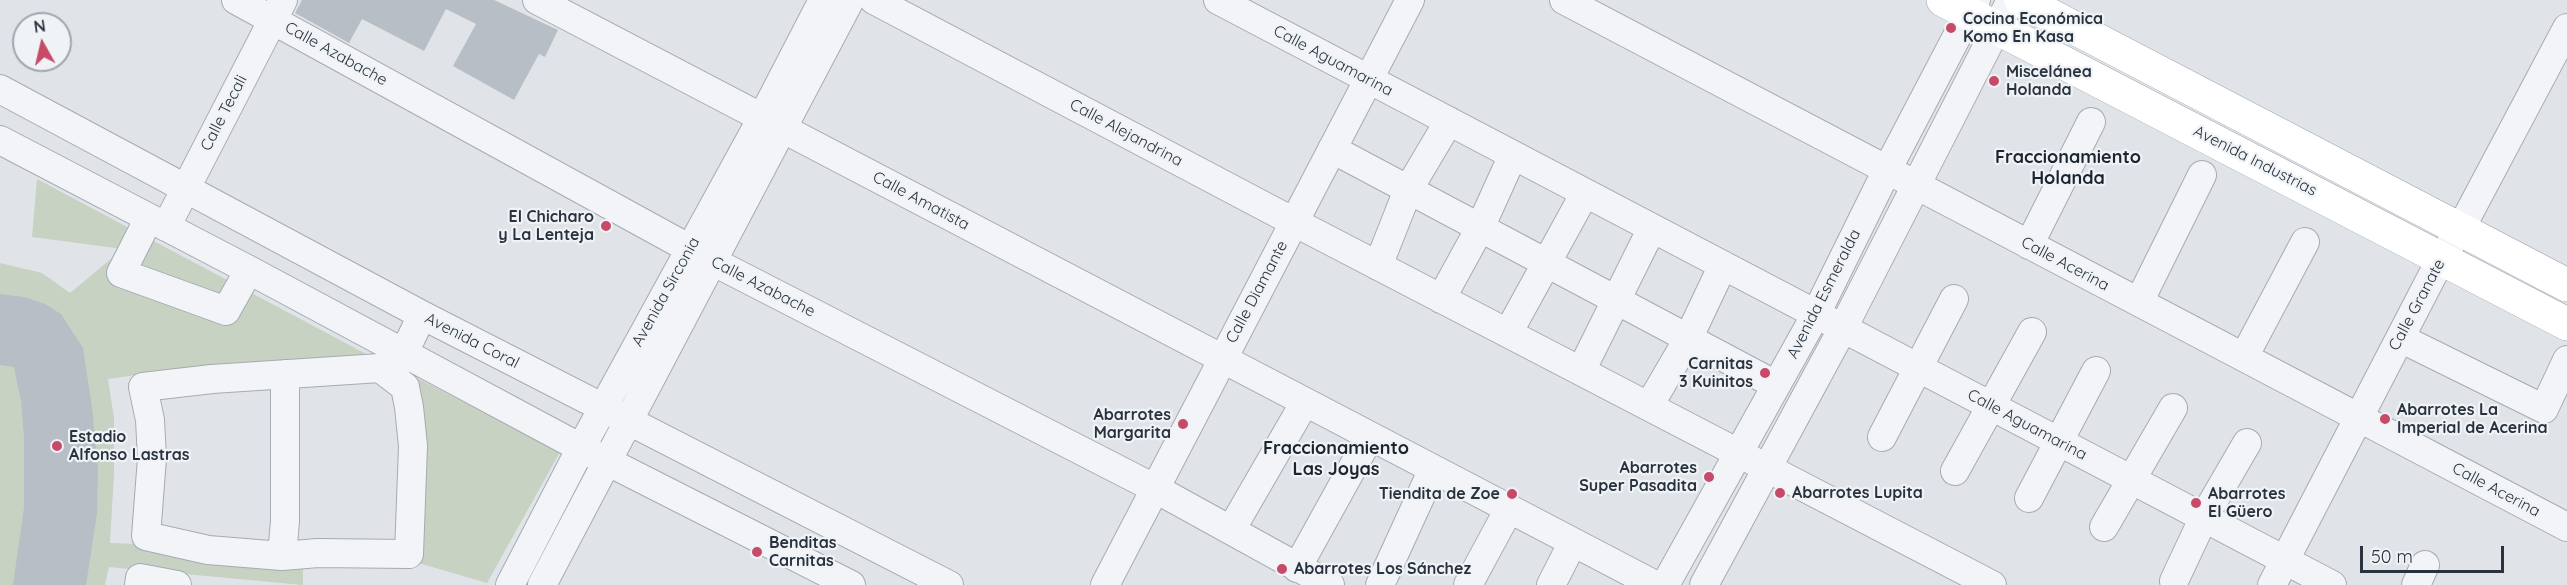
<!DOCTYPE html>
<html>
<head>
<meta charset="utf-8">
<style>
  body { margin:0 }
  #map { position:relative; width:2567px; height:585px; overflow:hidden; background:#e0e4e8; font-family:Quicksand,sans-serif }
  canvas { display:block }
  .north { position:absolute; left:12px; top:12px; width:60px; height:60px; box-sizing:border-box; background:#f0f3f6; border:2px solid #a0a6ad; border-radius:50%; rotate:352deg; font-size:16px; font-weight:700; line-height:24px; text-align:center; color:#29333f }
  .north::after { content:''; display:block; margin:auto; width:21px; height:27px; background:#c74b68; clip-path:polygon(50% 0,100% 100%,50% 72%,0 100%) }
  .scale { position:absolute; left:2360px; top:546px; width:144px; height:27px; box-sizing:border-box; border:3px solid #29333f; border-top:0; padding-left:8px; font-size:18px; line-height:21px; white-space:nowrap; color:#29333f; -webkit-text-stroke:4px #f0f3f6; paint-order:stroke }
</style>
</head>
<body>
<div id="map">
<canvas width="2567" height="585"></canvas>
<div class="north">N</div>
<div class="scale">50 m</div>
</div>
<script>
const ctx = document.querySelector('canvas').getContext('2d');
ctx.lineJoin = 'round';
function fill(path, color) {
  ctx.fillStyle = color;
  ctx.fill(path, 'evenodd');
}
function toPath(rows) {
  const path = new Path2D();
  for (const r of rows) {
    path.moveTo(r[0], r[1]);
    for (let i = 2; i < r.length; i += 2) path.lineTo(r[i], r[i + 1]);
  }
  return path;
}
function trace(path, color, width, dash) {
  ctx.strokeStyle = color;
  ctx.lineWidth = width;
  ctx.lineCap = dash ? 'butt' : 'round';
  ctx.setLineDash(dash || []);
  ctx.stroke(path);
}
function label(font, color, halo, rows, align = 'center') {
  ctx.font = font + ' Quicksand,sans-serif';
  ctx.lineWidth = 4.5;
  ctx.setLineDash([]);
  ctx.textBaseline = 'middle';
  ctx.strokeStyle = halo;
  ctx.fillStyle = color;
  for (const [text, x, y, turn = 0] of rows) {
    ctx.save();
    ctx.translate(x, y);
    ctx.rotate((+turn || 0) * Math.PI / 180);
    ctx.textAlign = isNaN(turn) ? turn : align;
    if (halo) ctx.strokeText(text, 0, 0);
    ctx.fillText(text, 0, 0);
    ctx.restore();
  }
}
const green = toPath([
  [37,179,370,356,209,365,108,379,114,418,114,474,110,543,140,544,303,567,303,585,109,567,105,585,0,585,0,263,42,273,70,293,123,249,32,237],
  [417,378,560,452,487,583,415,562,419,399]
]);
const building = toPath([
  [302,0,494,0,558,30,545,57,539,54,514,100,453,66,476,24,446,9,424,51,362,19,349,43,295,13],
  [0,294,24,297,45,304,61,314,83,348,92,407,98,470,97,513,86,585,13,585,24,508,24,437,21,401,14,367,0,365]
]);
const minor = toPath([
  [236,0,712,261,1156,489,1330,585],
  [537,0,1655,585],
  [874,0,1294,222,1992,585],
  [1218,0,2332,585],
  [1564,0,2567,527],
  [0,89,422,315,949,585],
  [0,140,249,270,581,448,851,585],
  [1332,149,1776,385],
  [149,218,121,273,226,311,249,270],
  [166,227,283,0],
  [2029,245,2091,122],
  [1378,266,1408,190,1449,121],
  [1441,299,1480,228,1513,155],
  [2139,302,2202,175],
  [1508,333,1585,193],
  [2400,338,2544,409,2567,360],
  [2244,357,2305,242],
  [380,368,405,387,409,407,413,446,409,554,318,553,282,556,208,550,146,536,152,458,150,420,143,387,212,379,319,372,380,368,395,368,404,353,422,315],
  [1581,371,1652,228],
  [1649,406,1688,339,1723,265],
  [1882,437,1954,299],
  [1955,471,2032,332],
  [2029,498,2096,371],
  [2104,527,2173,408],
  [1231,530,1305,402],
  [282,556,285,521,285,374],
  [1297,568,1370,436],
  [2174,581,2204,517,2247,443],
  [139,585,140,578,177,585],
  [510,585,581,448,762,118,823,0],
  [542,585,850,0],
  [1105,585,1410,0],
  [1380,585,1433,469],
  [1468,585,1509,509],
  [1551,585,1573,542],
  [1665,585,1816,314,1887,170,1976,0],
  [1704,585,1843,328,2011,0],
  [2272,585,2442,257,2461,228,2567,28],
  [2416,585,2425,565]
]);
const major = toPath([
  [1943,0,2567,324],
  [2021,0,2567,285]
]);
const markers = [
  [1951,28,6,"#c74b68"],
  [1994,81,6,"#c74b68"],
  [606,226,6,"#c74b68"],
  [1765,373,6,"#c74b68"],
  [2385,419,6,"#c74b68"],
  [1183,424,6,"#c74b68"],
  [57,446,6,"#c74b68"],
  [1709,477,6,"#c74b68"],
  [1780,493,6,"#c74b68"],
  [1512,494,6,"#c74b68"],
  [2196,503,6,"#c74b68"],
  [757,552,6,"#c74b68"],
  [1282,569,6,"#c74b68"]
];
const poiNames = [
  ["Cocina Económica",1963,19],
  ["Komo En Kasa",1963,37],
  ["Miscelánea",2006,72],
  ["Holanda",2006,90],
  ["El Chicharo",594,217,"right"],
  ["y La Lenteja",594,235,"right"],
  ["Carnitas",1753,364,"right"],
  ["3 Kuinitos",1753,382,"right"],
  ["Abarrotes La",2397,410],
  ["Imperial de Acerina",2397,428],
  ["Abarrotes",1171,415,"right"],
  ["Margarita",1171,433,"right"],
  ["Estadio",69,437],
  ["Alfonso Lastras",69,455],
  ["Abarrotes",1697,468,"right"],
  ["Super Pasadita",1697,486,"right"],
  ["Abarrotes Lupita",1792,493],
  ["Tiendita de Zoe",1500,494,"right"],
  ["Abarrotes",2208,494],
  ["El Güero",2208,512],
  ["Benditas",769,543],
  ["Carnitas",769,561],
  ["Abarrotes Los Sánchez",1294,569]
];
const streetNames = [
  ["Calle Azabache",336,54,29],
  ["Calle Aguamarina",1333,61,28],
  ["Calle Tecali",224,113,-63],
  ["Calle Alejandrina",1126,133,28],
  ["Avenida Industrias",2255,161,27],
  ["Calle Amatista",921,201,28],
  ["Calle Acerina",2065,264,28],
  ["Calle Azabache",763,287,27],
  ["Avenida Sirconia",666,292,-61],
  ["Calle Diamante",1257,292,-62],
  ["Avenida Esmeralda",1824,294,-63],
  ["Calle Granate",2417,305,-62],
  ["Avenida Coral",472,341,27],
  ["Calle Aguamarina",2027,425,28],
  ["Calle Acerina",2496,490,28]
];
const neighbourhoodNames = [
  ["Fraccionamiento",2068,158],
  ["Holanda",2068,179],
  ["Fraccionamiento",1336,449],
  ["Las Joyas",1336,470]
];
fill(green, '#c7d2c2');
fill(building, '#b8bec5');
trace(minor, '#a5abb2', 30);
trace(major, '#a0a9b3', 34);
trace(minor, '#f3f4f7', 28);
trace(major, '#fff', 33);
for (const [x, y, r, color] of markers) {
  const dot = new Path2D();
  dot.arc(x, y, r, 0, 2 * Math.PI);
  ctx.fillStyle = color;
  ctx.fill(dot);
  trace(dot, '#f0f3f6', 2);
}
label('bold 16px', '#29333f', '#f0f3f6', poiNames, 'left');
label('16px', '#29333f', '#f0f3f6', streetNames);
label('bold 18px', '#1c2430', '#f0f3f6', neighbourhoodNames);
</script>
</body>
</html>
